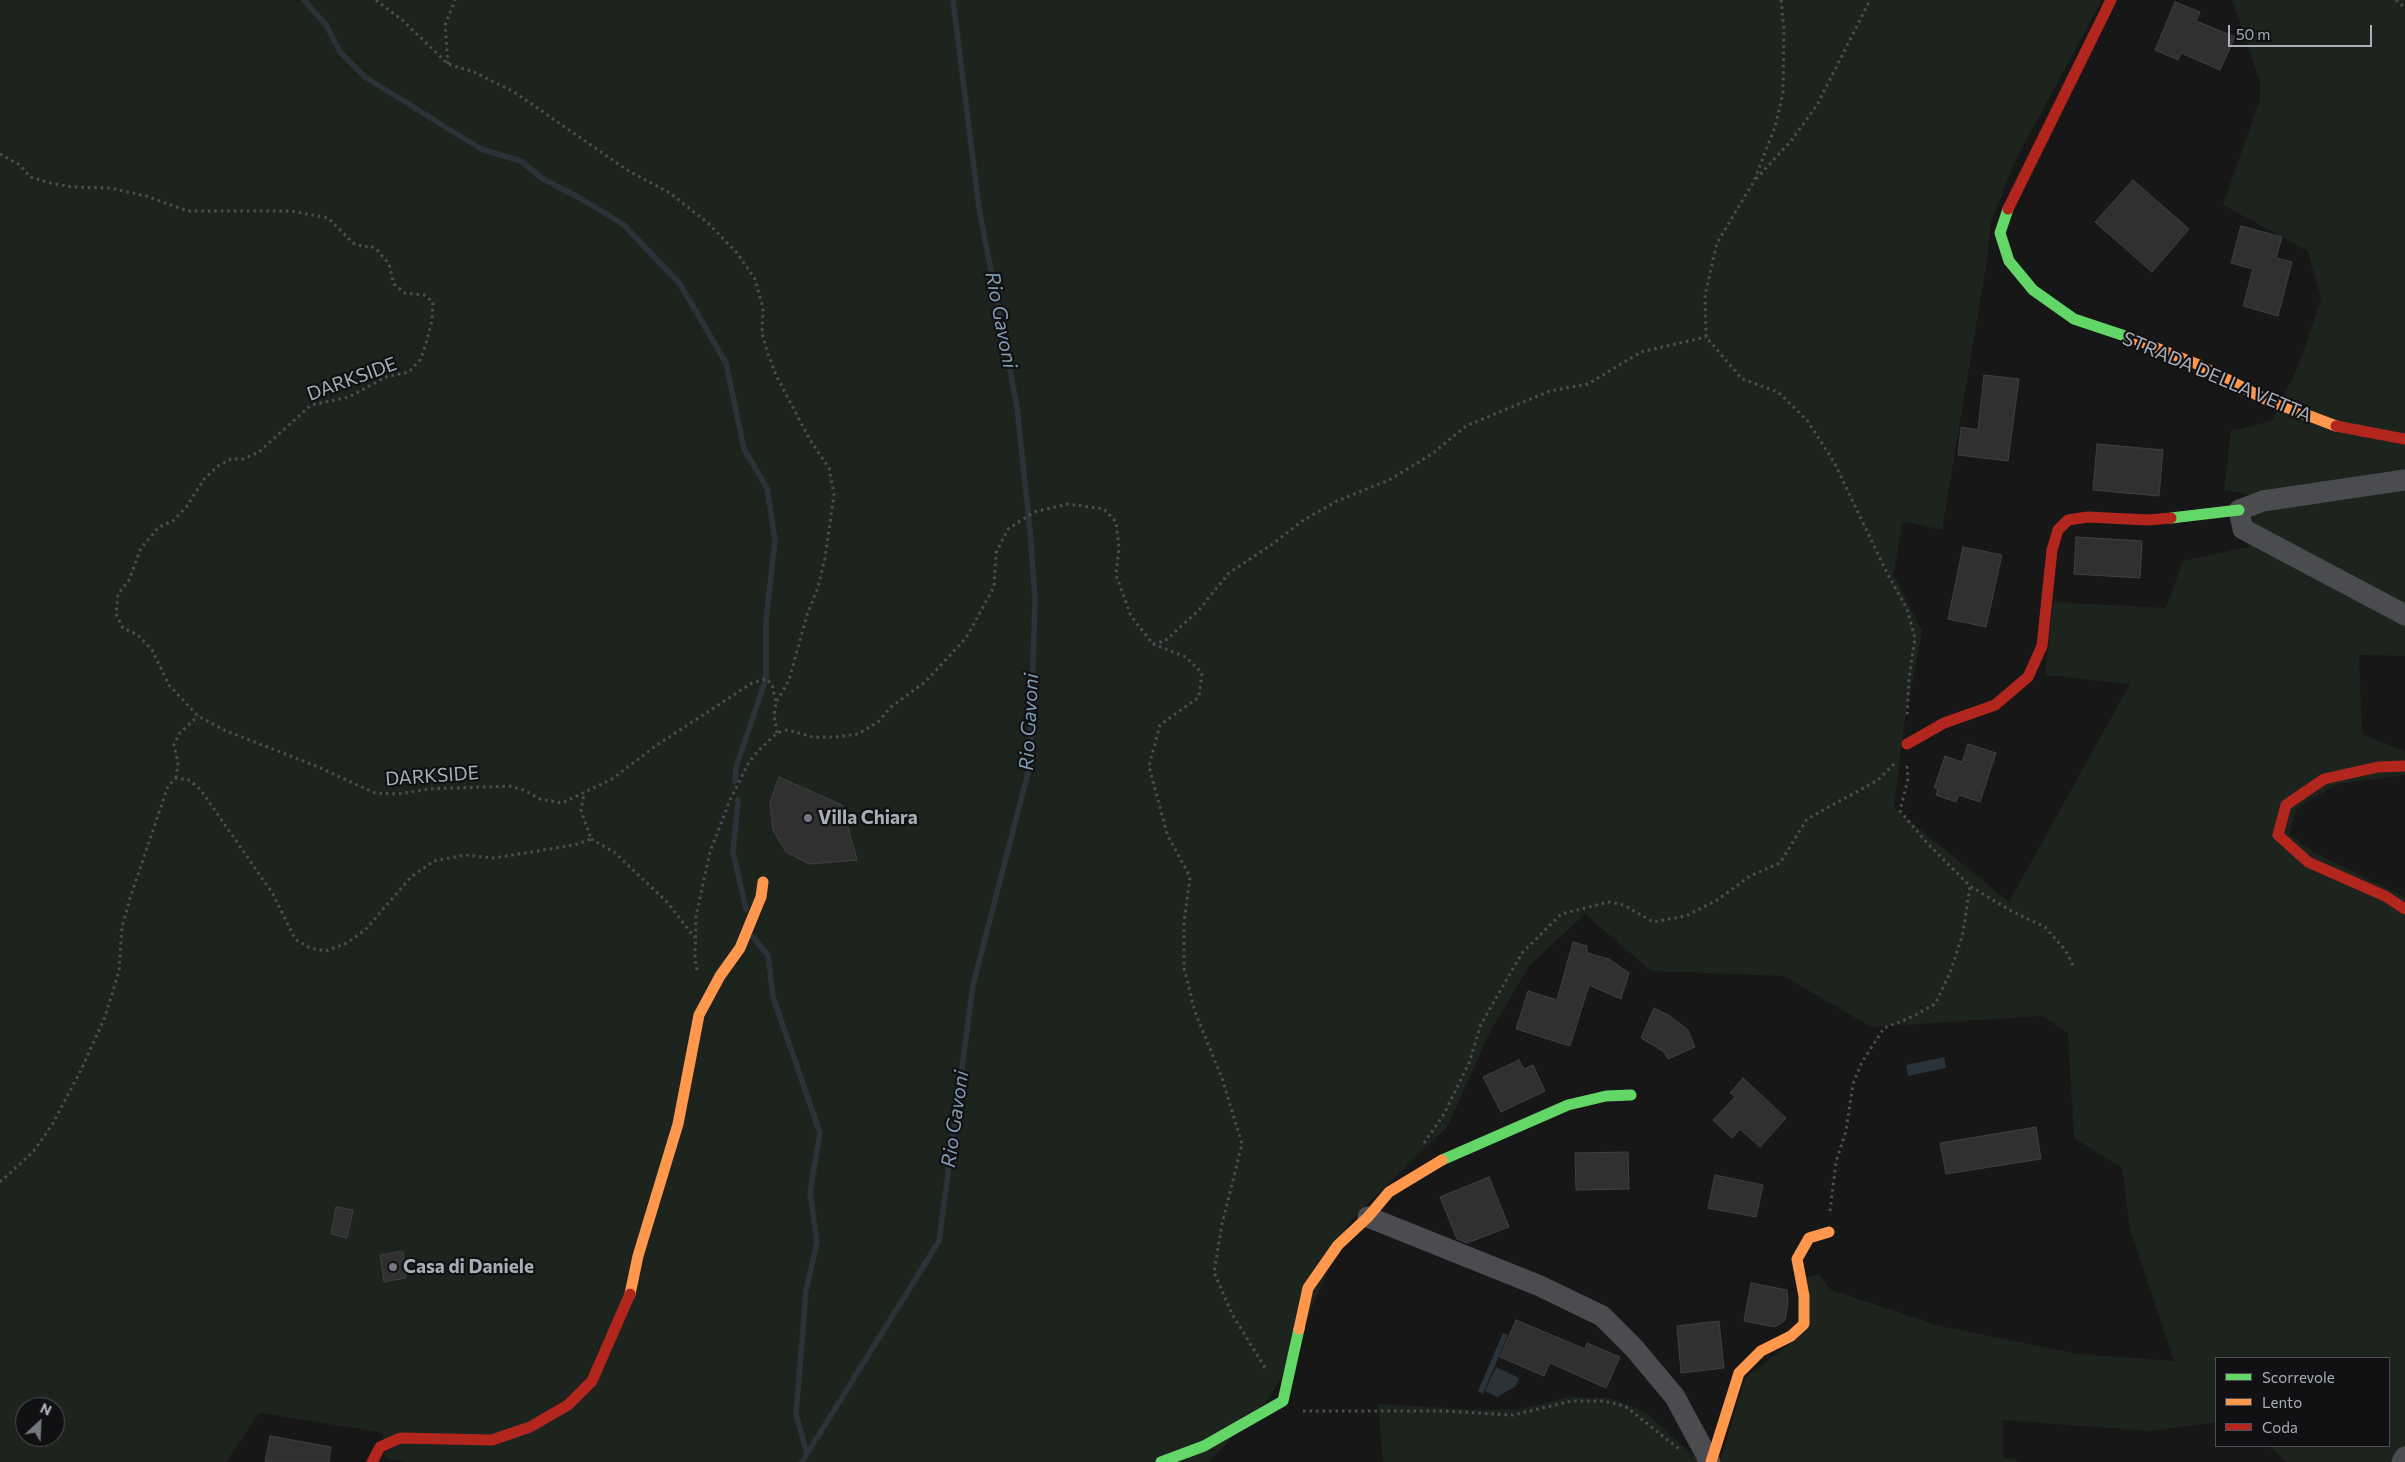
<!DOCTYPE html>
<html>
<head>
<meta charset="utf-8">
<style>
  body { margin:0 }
  #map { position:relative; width:2405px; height:1462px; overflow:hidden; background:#171717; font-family:Commissioner,sans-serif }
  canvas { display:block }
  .legend { position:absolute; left:2215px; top:1357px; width:175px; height:90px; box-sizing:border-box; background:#111113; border:1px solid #4d4f55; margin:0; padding:6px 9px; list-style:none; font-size:15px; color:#a8adb8 }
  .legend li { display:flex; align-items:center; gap:10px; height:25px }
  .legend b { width:25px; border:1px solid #4d4f55 }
  .north { position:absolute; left:15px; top:1397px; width:50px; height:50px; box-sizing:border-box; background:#111113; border:1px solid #4d4f55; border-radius:50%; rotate:25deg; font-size:14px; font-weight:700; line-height:20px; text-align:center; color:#a8adb8 }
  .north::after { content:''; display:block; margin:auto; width:18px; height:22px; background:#757880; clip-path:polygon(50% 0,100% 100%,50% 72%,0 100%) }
  .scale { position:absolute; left:2228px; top:25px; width:144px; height:22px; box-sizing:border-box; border:2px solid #a8adb8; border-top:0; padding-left:6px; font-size:15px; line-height:18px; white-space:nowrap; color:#a8adb8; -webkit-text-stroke:4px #111113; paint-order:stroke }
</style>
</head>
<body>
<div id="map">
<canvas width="2405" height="1462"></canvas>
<ul class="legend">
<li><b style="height:6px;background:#63d668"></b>Scorrevole</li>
<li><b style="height:6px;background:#ff974d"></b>Lento</li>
<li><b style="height:6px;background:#b3261e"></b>Coda</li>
</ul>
<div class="north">N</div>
<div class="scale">50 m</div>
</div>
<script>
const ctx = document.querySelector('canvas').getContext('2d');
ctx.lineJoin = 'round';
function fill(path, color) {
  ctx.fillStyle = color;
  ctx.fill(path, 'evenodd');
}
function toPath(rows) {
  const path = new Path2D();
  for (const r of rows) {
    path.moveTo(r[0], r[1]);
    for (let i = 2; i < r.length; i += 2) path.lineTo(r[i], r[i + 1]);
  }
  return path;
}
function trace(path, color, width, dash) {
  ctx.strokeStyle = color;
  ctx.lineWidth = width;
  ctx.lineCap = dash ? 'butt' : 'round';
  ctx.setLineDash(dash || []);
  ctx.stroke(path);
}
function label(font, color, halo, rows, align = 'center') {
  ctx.font = font + ' Commissioner,sans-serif';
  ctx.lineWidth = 4.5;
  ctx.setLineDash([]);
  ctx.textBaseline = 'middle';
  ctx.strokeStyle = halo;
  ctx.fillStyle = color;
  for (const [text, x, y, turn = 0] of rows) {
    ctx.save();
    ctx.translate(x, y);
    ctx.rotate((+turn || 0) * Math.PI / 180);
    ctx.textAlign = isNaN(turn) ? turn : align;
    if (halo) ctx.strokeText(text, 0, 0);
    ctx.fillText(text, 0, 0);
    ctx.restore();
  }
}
const green = toPath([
  [0,0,2102,0,2016,159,1991,222,1987,260,1942,530,1903,521,1893,574,1922,631,1904,725,1894,808,2009,902,2130,684,2045,675,2053,602,2166,608,2183,561,2248,547,2258,496,2224,490,2231,431,2272,421,2299,364,2321,299,2308,251,2223,205,2260,99,2260,82,2232,0,2405,0,2405,656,2359,655,2362,734,2405,752,2405,775,2337,784,2297,808,2289,834,2313,852,2405,897,2405,1462,2287,1462,2269,1446,2389,1446,2389,1358,2216,1358,2216,1422,2151,1431,2003,1420,2003,1457,2025,1462,1720,1462,1745,1378,1796,1339,1806,1277,1819,1274,1831,1290,1940,1326,2078,1354,2174,1361,2130,1229,2122,1168,2074,1138,2068,1033,2042,1016,1871,1027,1784,976,1651,971,1585,914,1529,966,1488,1036,1448,1126,1350,1221,1281,1378,1270,1397,1209,1462,406,1462,385,1458,383,1433,261,1413,253,1422,226,1462,0,1462],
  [25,1407,55,1407,55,1437,25,1437],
  [1569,1397,1610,1398,1644,1411,1700,1462,1383,1462,1378,1404,1483,1410,1520,1409]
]);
const water = toPath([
  [1944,1057,1946,1068,1908,1076,1906,1065],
  [1503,1333,1508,1335,1483,1394,1478,1391],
  [1496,1367,1519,1378,1516,1386,1497,1397,1485,1391]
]);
const stream = toPath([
  [304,0,326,25,340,52,365,77,481,149,521,161,543,179,582,199,624,225,680,284,726,363,744,449,767,488,775,540,766,620,766,679,736,767,735,781],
  [738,800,733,852,746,909],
  [753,937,768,955,773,997,820,1133,810,1192,817,1242,806,1291,796,1414,807,1454],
  [802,1462,939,1241,973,985,1030,765,1035,599,1030,530,1017,407,979,208,953,0]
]);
const building = toPath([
  [2175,2,2200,12,2196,21,2235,37,2220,70,2181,53,2178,60,2155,50,2175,2],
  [2133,180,2189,229,2152,272,2095,222,2133,180],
  [2241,226,2282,237,2276,258,2292,262,2278,316,2243,306,2253,269,2231,263,2241,226],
  [1984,375,2019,379,2008,461,1958,455,1961,427,1978,430,1984,375],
  [2097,444,2163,450,2159,496,2093,490,2097,444],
  [2076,537,2142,541,2140,578,2074,574,2076,537],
  [1963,547,2002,555,1986,627,1948,619,1963,547],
  [1968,744,1996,753,1980,802,1959,795,1956,802,1936,795,1938,789,1934,788,1945,756,1962,762,1968,744],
  [779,777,842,805,857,860,809,864,786,852,773,830,770,803,779,777],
  [1573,942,1587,946,1587,953,1609,959,1629,973,1621,999,1589,985,1570,1046,1516,1029,1528,991,1557,1000,1573,942],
  [1654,1008,1670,1016,1688,1030,1695,1047,1668,1059,1664,1052,1641,1038,1654,1008],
  [1519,1060,1524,1069,1533,1065,1545,1091,1501,1112,1483,1077,1519,1060],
  [1743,1078,1786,1118,1760,1147,1740,1129,1732,1138,1713,1120,1735,1097,1730,1093,1743,1078],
  [2036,1127,2041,1159,1946,1174,1940,1143,2036,1127],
  [1628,1152,1629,1189,1576,1190,1575,1153,1628,1152],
  [1715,1175,1763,1185,1756,1217,1708,1208,1715,1175],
  [1489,1177,1509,1227,1467,1243,1457,1239,1440,1197,1489,1177],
  [336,1207,353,1210,347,1238,331,1234,336,1207],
  [403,1251,406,1278,384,1282,380,1255,403,1251],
  [1751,1283,1787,1290,1788,1303,1785,1320,1782,1323,1774,1327,1744,1321,1751,1283],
  [1516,1320,1585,1349,1587,1343,1620,1357,1606,1388,1550,1363,1544,1376,1500,1357,1516,1320],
  [1719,1321,1724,1368,1681,1373,1677,1326,1719,1321],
  [270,1436,331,1447,329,1462,265,1462,270,1436]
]);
const path = toPath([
  [376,0,402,20,448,64,474,72,514,92,627,170,670,193,709,224,737,253,755,279,763,308,762,333,768,354,777,377,810,440,829,468,834,494,825,558,818,587,807,615,789,680,776,703],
  [1781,0,1784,30,1783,93,1775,127,1754,181,1717,243,1705,295,1706,337,1742,379,1778,392,1807,420,1834,462,1887,573,1907,609,1915,638,1909,678,1907,718],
  [2396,0,2405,8],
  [448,64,445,25,455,0],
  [0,154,20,165,30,177,50,183,72,187,110,188,146,196,188,211,291,211,328,218,353,243,364,247,371,246,377,250,389,264,394,284,405,293,424,295,433,302,432,321,425,347,420,360,409,372,386,377,349,397,311,405,259,452,243,459,231,459,218,466,204,479,187,506,174,520,159,527,141,548,129,580,118,594,116,614,123,628,138,635,152,650,169,685,198,716,224,730,316,766,375,793,398,794,429,789,509,786,524,790,540,799,562,803,612,779,657,745,752,683,766,679,772,684,776,703,774,715,777,733],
  [1756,179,1791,141,1817,105,1870,0],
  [1153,644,1165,641,1198,611,1229,573,1274,543,1302,521,1337,501,1389,480,1432,454,1466,426,1550,391,1588,384,1641,352,1706,337],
  [1907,766,1908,779,1900,811,1927,843,1970,886,2013,912,2045,927,2066,951,2074,968],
  [176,778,178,763,174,745,179,734,198,716],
  [591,839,614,852,667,902,695,938],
  [697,970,695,959,696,916,710,852,730,800,748,764,757,752,777,733,787,730,813,737,835,737,858,734,878,722,891,707,925,682,966,638,994,587,996,553,1008,529,1034,512,1068,504,1104,509,1116,522,1119,548,1116,575,1131,616,1153,644,1186,657,1202,673,1199,697,1160,725,1149,766,1167,834,1190,877,1184,922,1184,968,1195,1012,1222,1078,1242,1144,1222,1224,1214,1272,1232,1314,1267,1371],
  [1424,1143,1444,1114,1469,1063,1481,1024,1522,953,1561,914,1609,902,1624,905,1653,922,1686,916,1717,900,1750,876,1780,863,1807,819,1878,780,1896,762],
  [0,1182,33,1152,52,1125,81,1070,105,1017,119,971,122,927,130,898,168,786,176,778,189,780,200,789,273,894,295,939,310,948,326,951,347,943,365,930,411,877,434,861,465,855,494,858,574,845,591,839,581,810,584,794],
  [1830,1211,1836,1162,1846,1131,1853,1084,1862,1062,1884,1028,1914,1016,1935,1004,1950,973,1963,933,1970,886],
  [1303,1411,1443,1411,1513,1415,1572,1401,1603,1401,1625,1406,1679,1449]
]);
const street = toPath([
  [2405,480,2263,501,2239,510,2243,529,2405,615],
  [1368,1217,1540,1286,1602,1316,1634,1348,1675,1397,1710,1462],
  [2402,1462,2405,1457]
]);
const fast = toPath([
  [2008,209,2000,233,2009,261,2033,290,2074,319,2137,340],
  [2171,518,2239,510],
  [1442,1160,1568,1105,1606,1096,1631,1095],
  [1161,1462,1204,1446,1283,1401,1299,1329]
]);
const slow = toPath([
  [2137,340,2199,365,2265,399,2336,426],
  [630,1294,638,1256,678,1124,699,1015,720,976,740,948,761,897,763,882],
  [1299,1329,1308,1288,1338,1245,1368,1217,1389,1192,1442,1160],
  [1711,1462,1739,1373,1761,1351,1791,1336,1804,1324,1804,1296,1797,1259,1809,1238,1829,1232]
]);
const jam = toPath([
  [2008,209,2111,0],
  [2336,426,2405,439],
  [1907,744,1944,723,1995,705,2028,677,2042,646,2052,550,2058,530,2068,520,2088,517,2148,520,2171,518],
  [2405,766,2378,767,2324,779,2286,805,2278,835,2308,862,2385,896,2405,909],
  [372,1462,380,1447,400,1438,492,1440,530,1427,568,1405,592,1381,630,1294]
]);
const markers = [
  [808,818,5,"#757880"],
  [393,1267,5,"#757880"]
];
const streetNames = [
  ["STRADA DELLA VETTA",2217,377,23],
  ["DARKSIDE",352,379,-20],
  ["DARKSIDE",432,776,-4]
];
const poiNames = [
  ["Villa Chiara",818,818],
  ["Casa di Daniele",403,1267]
];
const waterNames = [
  ["Rio Gavoni",1001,320,79],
  ["Rio Gavoni",1029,722,-87],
  ["Rio Gavoni",955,1119,-82]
];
fill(green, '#1d241e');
fill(water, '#2a3339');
trace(stream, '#2a3339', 5.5);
fill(building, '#303031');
trace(building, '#3f4043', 1);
trace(path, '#4d4e52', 3, [2.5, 4]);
trace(street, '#4b4c50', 21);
trace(fast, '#63d668', 11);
trace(slow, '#ff974d', 11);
trace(jam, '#b3261e', 11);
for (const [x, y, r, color] of markers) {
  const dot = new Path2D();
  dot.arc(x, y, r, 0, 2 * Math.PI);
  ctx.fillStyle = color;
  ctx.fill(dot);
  trace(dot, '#111113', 2);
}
label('19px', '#a8adb8', '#111113', streetNames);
label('bold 19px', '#a8adb8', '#111113', poiNames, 'left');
label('italic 20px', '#7e9db4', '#111113', waterNames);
</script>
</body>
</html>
